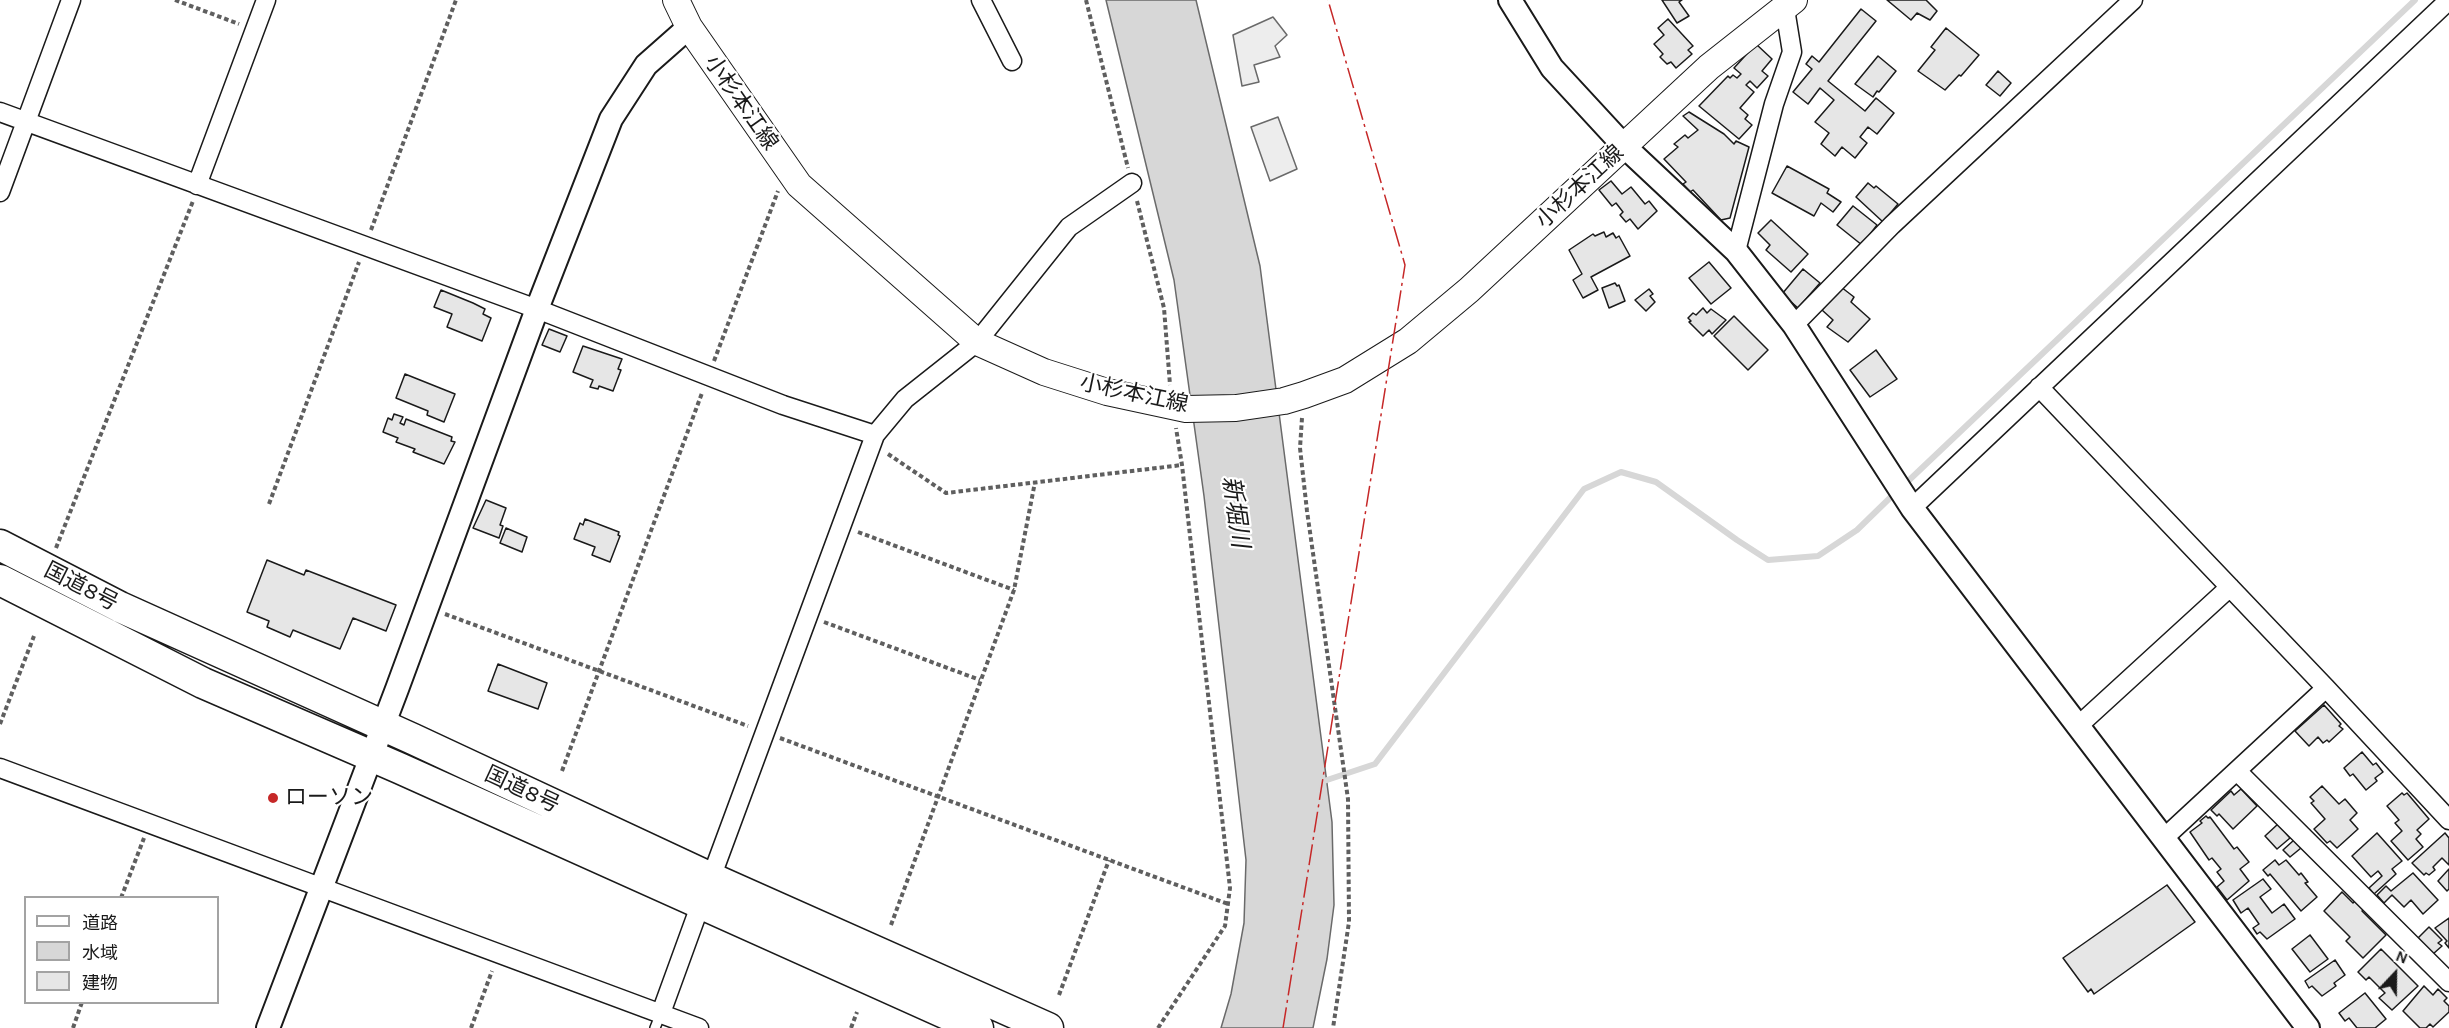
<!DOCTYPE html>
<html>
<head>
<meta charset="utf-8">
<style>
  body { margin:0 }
  #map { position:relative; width:2449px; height:1028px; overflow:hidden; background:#fff; font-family:Karla,"Noto Sans JP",sans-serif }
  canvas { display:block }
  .legend { position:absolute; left:24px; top:896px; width:195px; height:108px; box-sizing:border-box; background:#fff; border:2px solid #a3a3a3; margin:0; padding:8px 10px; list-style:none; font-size:18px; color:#1a1a1a }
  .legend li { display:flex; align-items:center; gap:12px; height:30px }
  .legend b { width:30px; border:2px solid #a3a3a3 }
  .north { position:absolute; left:2365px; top:944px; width:60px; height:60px; -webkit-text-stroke:4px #fff; paint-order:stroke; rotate:22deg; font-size:16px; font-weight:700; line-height:24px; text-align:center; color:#1a1a1a }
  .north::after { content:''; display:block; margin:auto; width:21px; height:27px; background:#1a1a1a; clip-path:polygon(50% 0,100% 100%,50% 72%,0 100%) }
</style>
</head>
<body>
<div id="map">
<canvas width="2449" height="1028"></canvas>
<ul class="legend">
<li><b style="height:8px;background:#fff"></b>道路</li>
<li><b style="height:16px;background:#d7d7d7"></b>水域</li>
<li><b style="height:16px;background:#e6e6e6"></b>建物</li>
</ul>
<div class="north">N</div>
</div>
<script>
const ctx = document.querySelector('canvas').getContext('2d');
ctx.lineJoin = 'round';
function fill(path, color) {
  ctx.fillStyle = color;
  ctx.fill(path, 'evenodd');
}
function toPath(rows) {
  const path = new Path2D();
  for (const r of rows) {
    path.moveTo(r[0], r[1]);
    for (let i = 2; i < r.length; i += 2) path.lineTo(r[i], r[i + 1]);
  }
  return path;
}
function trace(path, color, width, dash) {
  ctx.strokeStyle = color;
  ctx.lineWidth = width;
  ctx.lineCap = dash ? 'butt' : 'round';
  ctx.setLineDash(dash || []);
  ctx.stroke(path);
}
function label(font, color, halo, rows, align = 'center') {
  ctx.font = font + ' Karla,"Noto Sans JP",sans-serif';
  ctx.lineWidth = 4.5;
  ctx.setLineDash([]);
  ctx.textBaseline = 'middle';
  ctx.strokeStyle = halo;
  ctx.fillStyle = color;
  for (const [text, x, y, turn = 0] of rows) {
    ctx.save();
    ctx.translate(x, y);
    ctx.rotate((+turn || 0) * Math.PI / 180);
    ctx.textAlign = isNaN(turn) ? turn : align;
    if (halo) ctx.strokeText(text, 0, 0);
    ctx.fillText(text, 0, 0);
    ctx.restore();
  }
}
const green = toPath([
  [1273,17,1287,35,1275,46,1280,57,1254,65,1259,82,1242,86,1233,35,1273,17],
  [1278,117,1297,169,1270,181,1251,127,1278,117]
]);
const water = toPath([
  [1106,0,1196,0,1260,266,1332,822,1334,905,1327,959,1313,1028,1221,1028,1231,994,1244,923,1246,860,1204,496,1174,280,1106,0]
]);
const stream = toPath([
  [1904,485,2415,0],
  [1318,783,1375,764,1584,489,1621,472,1656,482,1737,540,1768,560,1818,556,1857,530,1896,492]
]);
const building = toPath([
  [1662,0,1682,0,1679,2,1689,16,1677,23,1662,0],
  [1887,0,1926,0,1937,11,1930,20,1917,13,1911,20,1887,0],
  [1861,9,1876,21,1828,81,1865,111,1876,98,1894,113,1877,134,1868,127,1860,137,1867,143,1855,158,1842,147,1835,156,1821,144,1829,133,1815,122,1834,100,1820,88,1808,104,1793,92,1812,69,1806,64,1812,56,1819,62,1861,9],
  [1668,19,1693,46,1688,50,1692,54,1676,68,1671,62,1667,64,1660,57,1663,54,1654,44,1664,35,1658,28,1668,19],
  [1946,28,1979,55,1961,76,1959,75,1945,90,1918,71,1935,50,1931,47,1946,28],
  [1756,44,1772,59,1762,71,1768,76,1757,88,1750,81,1746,85,1754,92,1740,108,1748,115,1745,119,1752,125,1739,139,1699,106,1728,76,1730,78,1733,75,1737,78,1741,74,1734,68,1756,44],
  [1878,56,1896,71,1879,92,1877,91,1873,97,1855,84,1878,56],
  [1998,71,2011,83,2000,96,1986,85,1998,71],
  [1689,112,1724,134,1734,144,1736,141,1749,147,1730,218,1721,220,1693,190,1690,192,1683,184,1686,182,1664,159,1678,147,1674,144,1685,135,1688,138,1698,130,1683,116,1689,112],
  [1787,166,1829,189,1827,193,1841,202,1833,212,1821,203,1814,216,1772,193,1787,166],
  [1611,181,1622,194,1631,187,1645,204,1649,201,1657,211,1638,229,1630,219,1626,222,1620,215,1623,212,1616,203,1612,206,1599,190,1611,181],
  [1868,183,1874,188,1876,186,1898,204,1883,222,1856,197,1868,183],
  [1853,206,1877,225,1862,245,1837,225,1853,206],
  [1771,220,1808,254,1791,272,1766,250,1770,245,1758,233,1771,220],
  [1604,232,1606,237,1613,233,1616,238,1619,236,1630,256,1591,277,1598,290,1583,298,1573,280,1582,274,1569,250,1593,234,1595,236,1604,232],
  [1709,262,1731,288,1711,304,1689,278,1709,262],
  [1803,269,1820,283,1798,308,1782,294,1803,269],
  [1615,283,1617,286,1619,285,1625,301,1609,308,1602,288,1615,283],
  [1841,287,1854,297,1851,302,1870,319,1848,342,1827,327,1833,320,1822,310,1841,287],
  [1649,289,1653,294,1650,296,1655,302,1646,311,1635,300,1649,289],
  [441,290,473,303,485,309,483,314,491,318,482,341,447,327,452,314,434,307,441,290],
  [1703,308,1707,313,1711,309,1726,320,1712,334,1709,330,1703,336,1689,322,1691,321,1688,318,1693,313,1696,315,1703,308],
  [1734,316,1768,350,1748,370,1714,336,1734,316],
  [549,329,567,336,560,352,542,345,549,329],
  [583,346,622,359,618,369,621,370,613,391,599,386,598,389,590,387,593,380,573,372,583,346],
  [1876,350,1897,379,1870,397,1850,370,1876,350],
  [405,374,455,394,444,422,427,415,428,411,396,398,405,374],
  [394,414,403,417,400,423,404,425,406,419,452,437,451,441,455,442,444,464,413,452,415,449,396,442,398,438,383,432,388,418,392,420,394,414],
  [486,500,506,508,500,525,503,526,499,538,473,528,486,500],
  [585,519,619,532,618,535,620,536,610,562,592,555,595,547,574,539,580,523,583,525,585,519],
  [506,528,527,537,522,552,500,543,506,528],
  [267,560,304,575,306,570,396,605,386,631,353,618,340,649,293,630,290,637,267,627,269,621,247,612,267,560],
  [498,664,547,683,538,709,488,691,498,664],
  [2324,705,2341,724,2339,726,2343,729,2329,742,2327,740,2323,743,2318,737,2309,746,2295,731,2324,705],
  [2362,752,2373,765,2376,763,2383,772,2375,778,2377,781,2366,790,2353,774,2350,776,2344,768,2362,752],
  [2322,786,2339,804,2345,799,2357,813,2350,820,2358,829,2337,848,2330,841,2327,843,2314,829,2325,819,2311,803,2314,801,2310,797,2322,786],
  [2241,789,2257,806,2233,829,2219,814,2217,816,2211,810,2231,791,2234,795,2241,789],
  [2402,793,2404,795,2407,793,2429,819,2417,830,2421,834,2416,839,2423,847,2408,860,2391,841,2402,831,2395,823,2399,820,2387,806,2402,793],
  [2206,816,2208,818,2210,817,2234,849,2237,847,2249,862,2240,869,2249,881,2227,900,2217,887,2224,881,2217,872,2221,869,2212,858,2209,860,2190,832,2202,823,2200,821,2206,816],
  [2278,824,2290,838,2277,849,2265,836,2278,824],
  [2377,833,2402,861,2392,869,2396,874,2374,894,2369,888,2382,876,2378,871,2371,877,2352,856,2377,833],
  [2445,833,2449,838,2449,865,2442,858,2433,867,2435,870,2429,875,2426,873,2424,875,2412,863,2445,833],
  [2294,840,2301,848,2290,857,2283,850,2294,840],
  [2275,860,2279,865,2286,860,2299,875,2301,873,2308,882,2305,883,2317,897,2301,911,2270,874,2268,876,2263,870,2275,860],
  [2449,869,2449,889,2447,891,2438,881,2449,869],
  [2413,873,2438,900,2423,914,2411,900,2404,907,2392,895,2384,903,2377,895,2386,886,2391,891,2413,873],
  [2263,879,2271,889,2260,897,2272,913,2284,904,2295,919,2267,939,2260,932,2257,934,2253,928,2259,924,2248,908,2241,913,2233,900,2263,879],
  [2167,885,2195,922,2094,994,2091,989,2088,992,2063,958,2167,885],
  [2342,892,2353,903,2356,900,2365,908,2362,911,2386,935,2363,958,2346,941,2350,937,2324,911,2342,892],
  [2449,918,2449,948,2445,943,2447,941,2435,928,2449,918],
  [2429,927,2442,940,2438,943,2442,946,2433,954,2418,938,2429,927],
  [2310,935,2328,959,2310,972,2292,949,2310,935],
  [2381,949,2418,986,2392,1010,2379,998,2385,993,2369,977,2366,980,2358,972,2381,949],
  [2335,960,2345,975,2334,983,2336,986,2322,996,2312,986,2309,988,2305,981,2335,960],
  [2424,986,2433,995,2438,989,2447,998,2444,1001,2449,1006,2449,1012,2433,1027,2430,1024,2426,1028,2420,1028,2403,1011,2424,986],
  [2365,993,2386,1019,2375,1028,2357,1028,2349,1018,2345,1021,2339,1013,2365,993]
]);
const path = toPath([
  [175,0,239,24],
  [1086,0,1128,168],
  [1137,201,1164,308,1170,385],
  [371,230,456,0],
  [714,361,778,191],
  [1302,418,1300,448,1307,511,1348,799,1349,922,1333,1028],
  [888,454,946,493,1182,465],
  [269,504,359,262],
  [858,532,1014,590],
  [56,548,193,201],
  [445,614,748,726],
  [824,622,980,680],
  [0,724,34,636],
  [780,738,1228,904],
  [562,771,702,393],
  [121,898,144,838],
  [891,925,1014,590,1035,482],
  [1059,995,1109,860],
  [73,1028,82,1002],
  [471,1028,492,971],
  [851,1028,857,1012],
  [1158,1028,1225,926,1230,888,1182,465,1176,428]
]);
const service = toPath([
  [655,1028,661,1013]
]);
const minor = toPath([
  [981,0,1012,61],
  [0,112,537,309,783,405,875,435],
  [197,185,266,0],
  [0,192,71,0],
  [1736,251,1774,104,1792,52,1785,9],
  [1794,325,1892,225,2133,0],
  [2039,387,2326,688,2449,820],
  [1912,508,2449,0],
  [2078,726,2230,587],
  [0,768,699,1028],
  [2237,771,2449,982],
  [2164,838,2326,688],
  [711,878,875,435,905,399,977,342,1069,227,1132,183],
  [661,1013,701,903]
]);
const tertiary = toPath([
  [1510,0,1552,68,1624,146,1736,251,1794,325,1912,508,2308,1028],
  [268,1028,397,689,537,309,611,119,646,65,689,27]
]);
const secondary = toPath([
  [676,0,689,27,799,185,977,342,1044,372,1107,392,1186,409,1236,408,1284,401,1304,395,1345,380,1408,341,1469,290,1709,67,1794,0]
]);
const trunk = toPath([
  [0,545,120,607,413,739,711,878,1048,1028],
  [0,580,203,683,399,768,978,1028]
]);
const power = toPath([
  [1283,1028,1405,265,1328,0]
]);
const markers = [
  [273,798,6,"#c62828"]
];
const streetNames = [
  ["小杉本江線",741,103,55],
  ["小杉本江線",1580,187,-43],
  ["小杉本江線",1134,394,12],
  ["国道8号",81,587,27],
  ["国道8号",522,790,25]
];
const poiNames = [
  ["ローソン",285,798]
];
const waterNames = [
  ["新堀川",1235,512,82]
];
fill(green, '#ededed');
trace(green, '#6a6a6a', 1.5);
fill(water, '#d7d7d7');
trace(water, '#6a6a6a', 1.5);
trace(stream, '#d7d7d7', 6);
fill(building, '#e6e6e6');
trace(building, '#1a1a1a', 1.5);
trace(service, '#1a1a1a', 12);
trace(minor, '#1a1a1a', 21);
trace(tertiary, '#1a1a1a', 26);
trace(secondary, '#1a1a1a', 28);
trace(trunk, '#1a1a1a', 33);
trace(path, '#5f5f5f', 4, [4.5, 3]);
trace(service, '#fff', 9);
trace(minor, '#fff', 18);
trace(tertiary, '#fff', 22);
trace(secondary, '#fff', 26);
trace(trunk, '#fff', 30);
trace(power, '#c62828', 1.5, [21, 4.5, 3, 4.5]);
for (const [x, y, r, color] of markers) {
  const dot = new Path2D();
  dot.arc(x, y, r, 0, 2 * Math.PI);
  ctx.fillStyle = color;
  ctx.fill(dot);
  trace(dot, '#fff', 2);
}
label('22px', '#1a1a1a', '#fff', streetNames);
label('22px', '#1a1a1a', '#fff', poiNames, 'left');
label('italic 24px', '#1a1a1a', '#fff', waterNames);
</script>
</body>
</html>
